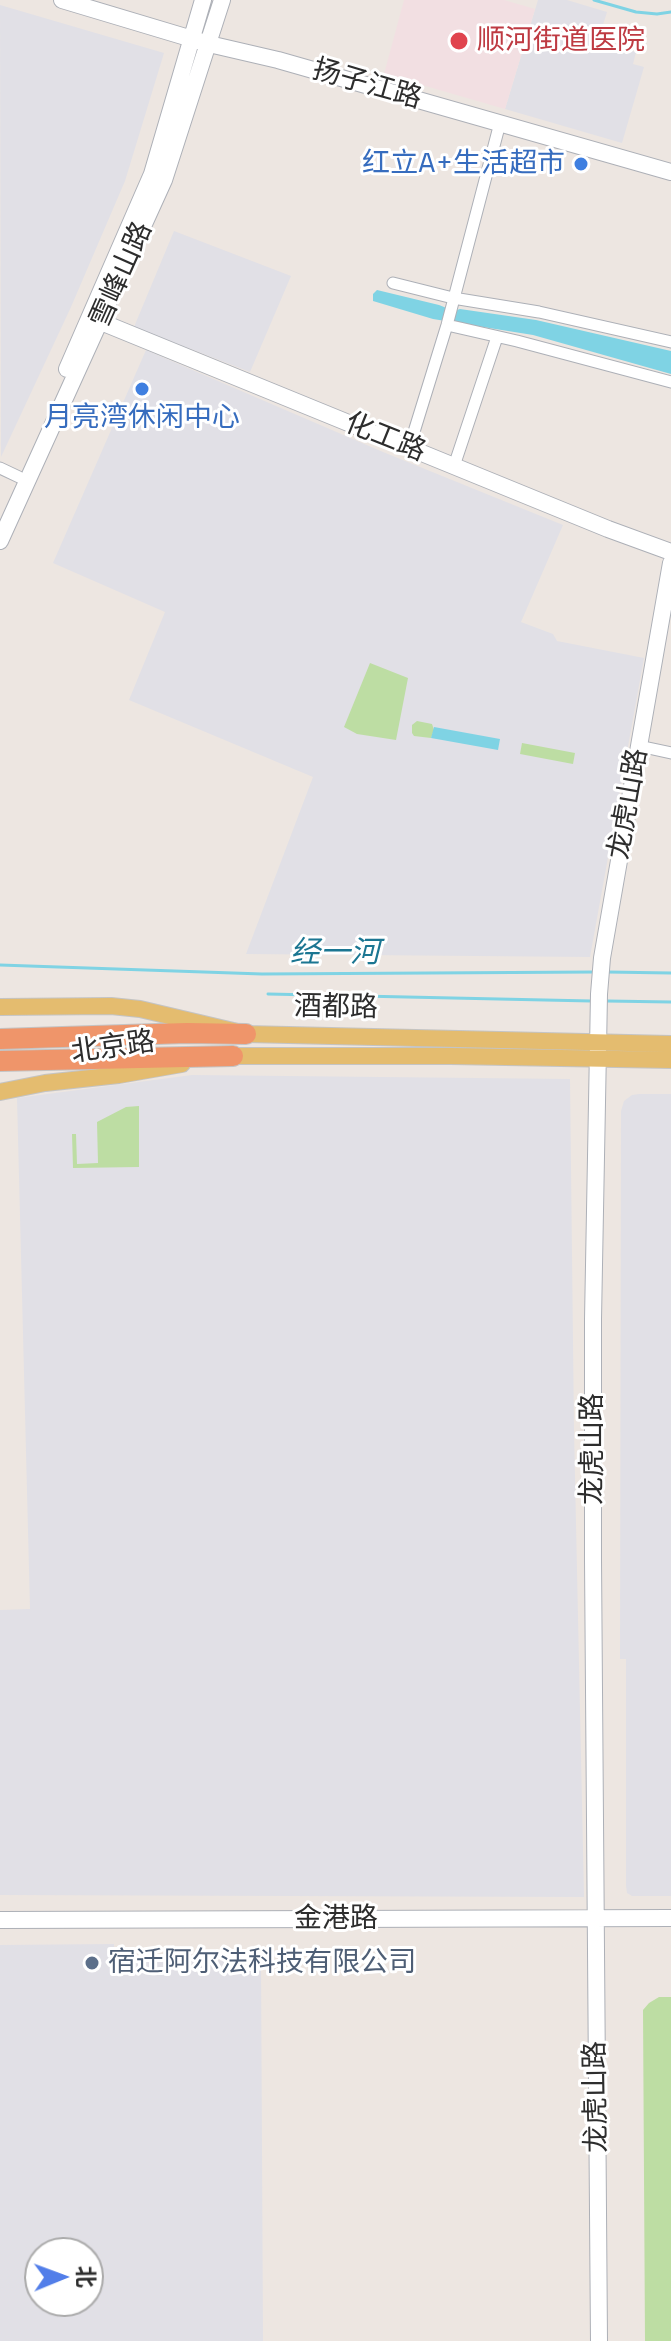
<!DOCTYPE html>
<html>
<head>
<meta charset="utf-8">
<style>
  body { margin:0 }
  #map { position:relative; width:671px; height:2341px; overflow:hidden; background:#ede6e1; font-family:"Space Grotesk","Noto Sans SC",sans-serif }
  canvas { display:block }
  .north { position:absolute; left:24px; top:2237px; width:80px; height:80px; box-sizing:border-box; background:#fff; border:2px solid #ababab; border-radius:50%; rotate:89deg; font-size:22px; font-weight:700; line-height:32px; text-align:center; color:#2d2d2d }
  .north::after { content:''; display:block; margin:auto; width:28px; height:36px; background:#527ee9; clip-path:polygon(50% 0,100% 100%,50% 72%,0 100%) }
</style>
</head>
<body>
<div id="map">
<canvas width="671" height="2341"></canvas>
<div class="north">北</div>
</div>
<script>
const ctx = document.querySelector('canvas').getContext('2d');
ctx.lineJoin = 'round';
function fill(path, color) {
  ctx.fillStyle = color;
  ctx.fill(path, 'evenodd');
}
function toPath(rows) {
  const path = new Path2D();
  for (const r of rows) {
    path.moveTo(r[0], r[1]);
    for (let i = 2; i < r.length; i += 2) path.lineTo(r[i], r[i + 1]);
  }
  return path;
}
function trace(path, color, width, dash) {
  ctx.strokeStyle = color;
  ctx.lineWidth = width;
  ctx.lineCap = dash ? 'butt' : 'round';
  ctx.setLineDash(dash || []);
  ctx.stroke(path);
}
function label(font, color, halo, rows, align = 'center') {
  ctx.font = font + ' "Space Grotesk","Noto Sans SC",sans-serif';
  ctx.lineWidth = 6;
  ctx.setLineDash([]);
  ctx.textBaseline = 'middle';
  ctx.strokeStyle = halo;
  ctx.fillStyle = color;
  for (const [text, x, y, turn = 0] of rows) {
    ctx.save();
    ctx.translate(x, y);
    ctx.rotate((+turn || 0) * Math.PI / 180);
    ctx.textAlign = isNaN(turn) ? turn : align;
    if (halo) ctx.strokeText(text, 0, 0);
    ctx.fillText(text, 0, 0);
    ctx.restore();
  }
}
const industrial = toPath([
  [538,0,567,0,607,12,598,41,636,52,633,64,644,67,622,143,505,109],
  [0,5,164,53,125,181,71,307,1,457],
  [174,231,291,276,250,372,134,327],
  [146,350,383,452,563,525,521,622,553,634,557,641,644,658,590,957,246,954,313,777,129,700,165,612,53,563],
  [192,1075,570,1079,574,1430,584,1897,0,1895,0,1610,30,1609,17,1098],
  [639,1094,671,1094,671,1896,632,1896,627,1893,626,1886,626,1659,620,1659,621,1111,624,1101,632,1095],
  [114,1944,115,1961,261,1960,263,2341,0,2341,0,1945],
  [88,2253,88,2301,40,2301,40,2253]
]);
const medical = toPath([
  [404,0,504,0,535,9,505,109,384,74]
]);
const green = toPath([
  [370,663,408,678,396,740,357,734,344,727],
  [417,721,432,724,434,730,431,738,414,736,412,733,412,725],
  [522,743,575,753,573,764,520,754],
  [139,1106,139,1167,73,1168,72,1134,76,1134,77,1164,98,1163,97,1122,126,1107],
  [659,1997,671,1997,671,2341,645,2341,643,2010,649,2003]
]);
const water = toPath([
  [377,290,439,305,454,311,460,309,536,320,671,351,671,374,533,335,433,319,373,301,373,294],
  [434,727,500,739,498,750,431,738]
]);
const stream = toPath([
  [594,0,636,12,657,14,671,12],
  [0,965,262,974,595,972],
  [607,972,671,973],
  [268,994,591,1001],
  [607,1001,671,1002]
]);
const street = toPath([
  [393,283,453,298,539,312,671,342],
  [447,325,517,341,671,382],
  [409,448,447,325,500,123],
  [454,466,497,337],
  [0,468,19,477],
  [639,746,671,753]
]);
const secondary = toPath([
  [62,0,209,44,278,60,671,172],
  [101,322,608,529,671,552],
  [67,369,152,174,203,0],
  [0,541,164,180,222,0],
  [0,1920,671,1918],
  [599,2341,593,1560,593,1319,599,994,602,958,671,563]
]);
const primary = toPath([
  [0,1007,111,1006,140,1009,246,1034,671,1044],
  [221,1058,233,1056,451,1056,671,1060],
  [0,1092,45,1083,119,1075,182,1064]
]);
const highway = toPath([
  [0,1039,187,1033,246,1034],
  [0,1061,233,1056]
]);
const markers = [
  [459,41,10,"#e0444e"],
  [581,164,8,"#3f7fe0"],
  [142,389,8,"#3f7fe0"],
  [92,1963,8,"#5c6f8a"]
];
const healthNames = [
  ["顺河街道医院",477,41]
];
const streetNames = [
  ["扬子江路",367,85,16],
  ["雪峰山路",122,275,-66],
  ["化工路",385,438,22],
  ["龙虎山路",629,804,-80],
  ["酒都路",336,1008,1],
  ["北京路",113,1048,-8],
  ["龙虎山路",593,1449,-90],
  ["金港路",336,1919],
  ["龙虎山路",597,2097,-91]
];
const shopNames = [
  ["红立A+生活超市",565,164],
  ["月亮湾休闲中心",142,418,"center"]
];
const serviceNames = [
  ["宿迁阿尔法科技有限公司",108,1963]
];
const waterNames = [
  ["经一河",335,954]
];
fill(industrial, '#e1e0e6');
fill(medical, '#f2dfe2');
fill(green, '#bddda3');
fill(water, '#7fd3e4');
trace(stream, '#7fd3e4', 3);
trace(street, '#adb0b7', 13);
trace(secondary, '#adb0b7', 18);
trace(primary, '#c4c4c4', 18);
trace(highway, '#c4c4c4', 22);
trace(street, '#fff', 11);
trace(secondary, '#fff', 16);
trace(primary, '#e4bc6f', 16);
trace(highway, '#ef956a', 20);
for (const [x, y, r, color] of markers) {
  const dot = new Path2D();
  dot.arc(x, y, r, 0, 2 * Math.PI);
  ctx.fillStyle = color;
  ctx.fill(dot);
  trace(dot, '#fff', 3);
}
label('28px', '#be3a42', '#fff', healthNames, 'left');
label('28px', '#2d2d2d', '#fff', streetNames);
label('28px', '#366cbe', '#fff', shopNames, 'right');
label('28px', '#4e5e75', '#fff', serviceNames, 'left');
label('italic 30px', '#1b7692', '#fff', waterNames);
</script>
</body>
</html>
